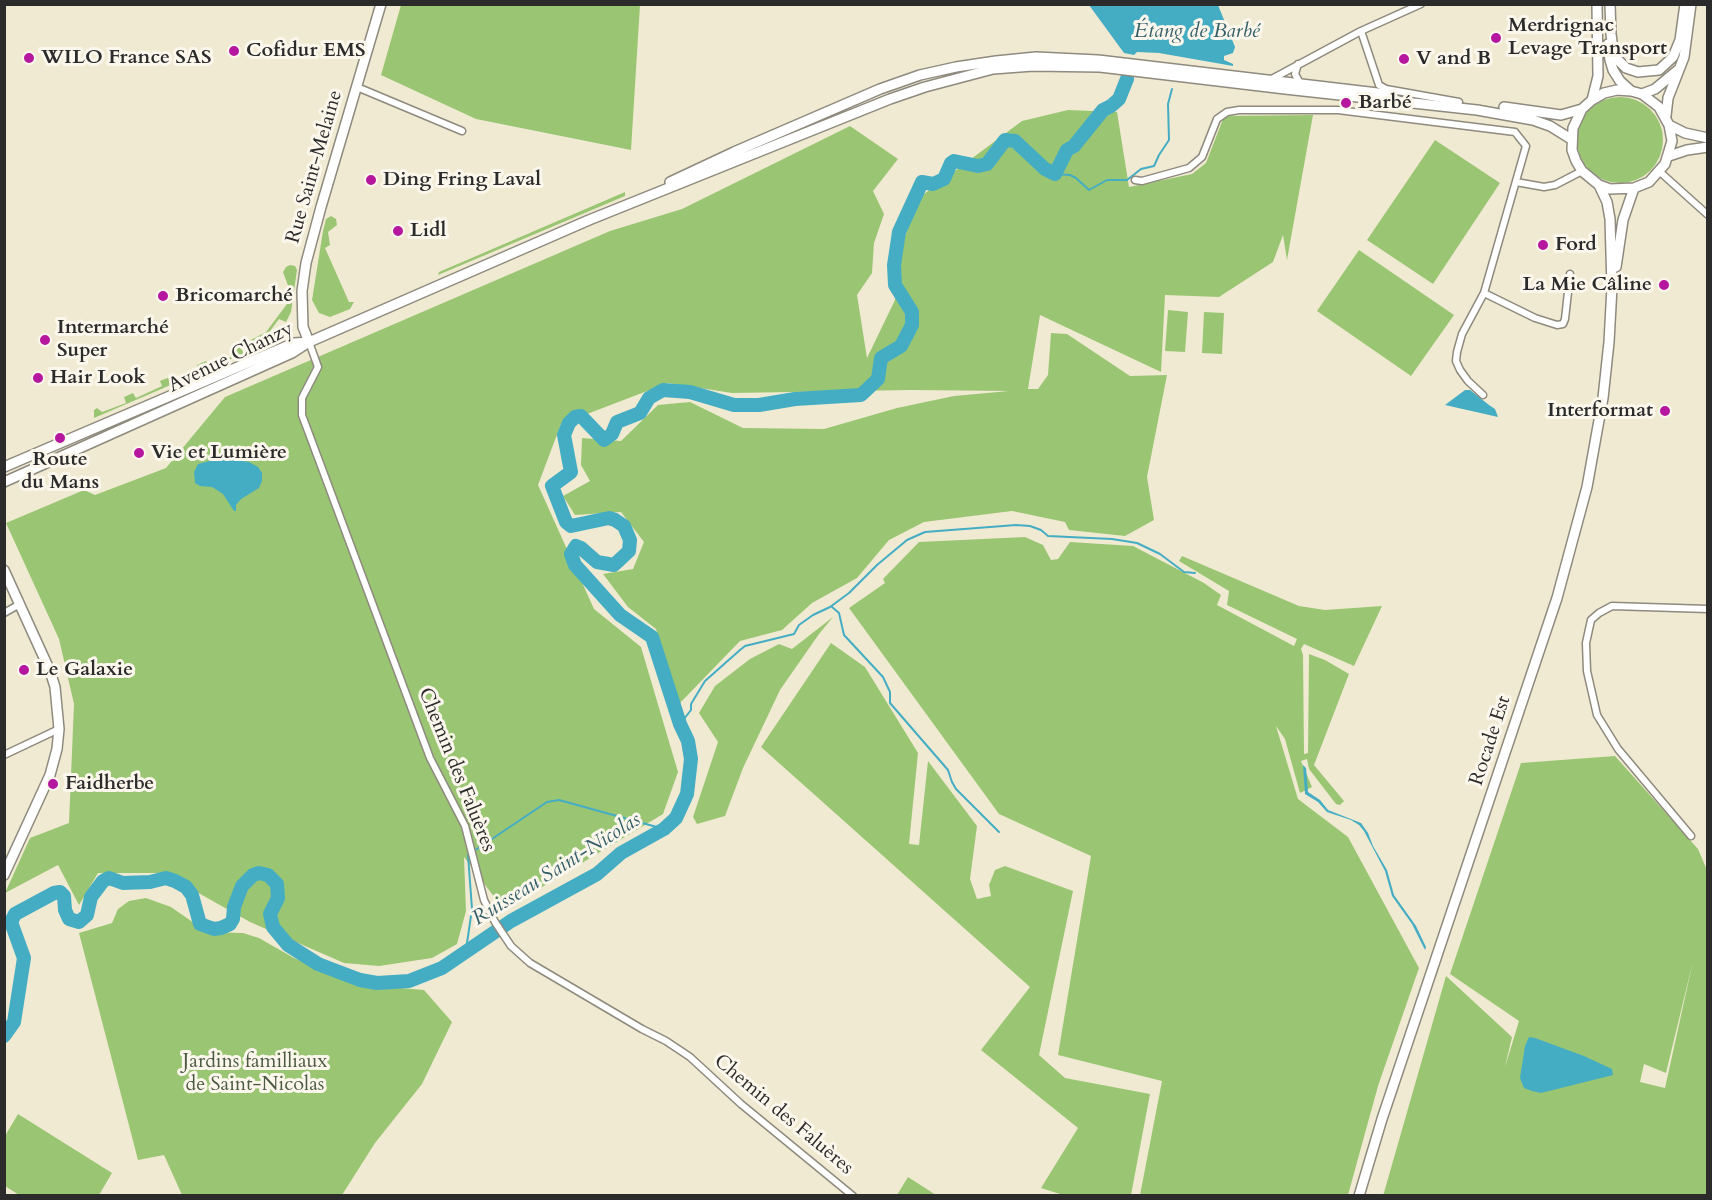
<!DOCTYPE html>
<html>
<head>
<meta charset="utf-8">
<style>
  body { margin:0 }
  #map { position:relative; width:1712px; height:1200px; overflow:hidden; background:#f1ead2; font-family:Cardo,serif }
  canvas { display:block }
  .frame { position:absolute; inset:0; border:6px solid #2b2b2b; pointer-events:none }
</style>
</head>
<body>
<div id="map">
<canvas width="1712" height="1200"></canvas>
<div class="frame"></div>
</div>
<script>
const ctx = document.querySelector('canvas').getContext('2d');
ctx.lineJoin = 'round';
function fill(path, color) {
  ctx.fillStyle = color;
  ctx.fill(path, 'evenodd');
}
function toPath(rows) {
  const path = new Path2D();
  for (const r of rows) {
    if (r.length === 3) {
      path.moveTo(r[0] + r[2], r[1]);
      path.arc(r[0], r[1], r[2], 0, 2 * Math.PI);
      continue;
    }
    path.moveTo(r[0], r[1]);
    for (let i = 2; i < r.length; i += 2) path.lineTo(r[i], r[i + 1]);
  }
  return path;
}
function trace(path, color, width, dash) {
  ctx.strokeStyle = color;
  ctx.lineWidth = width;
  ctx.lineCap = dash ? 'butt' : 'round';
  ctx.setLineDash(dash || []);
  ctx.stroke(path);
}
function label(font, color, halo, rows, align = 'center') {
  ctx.font = font + ' Cardo,serif';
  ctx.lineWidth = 6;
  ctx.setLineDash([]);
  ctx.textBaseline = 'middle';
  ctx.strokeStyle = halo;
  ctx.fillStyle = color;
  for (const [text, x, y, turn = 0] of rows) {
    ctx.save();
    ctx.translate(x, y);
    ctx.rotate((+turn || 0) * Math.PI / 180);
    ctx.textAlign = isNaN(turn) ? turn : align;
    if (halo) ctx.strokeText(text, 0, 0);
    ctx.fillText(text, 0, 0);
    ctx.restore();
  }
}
const green = toPath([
  [401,5,640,5,631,150,476,119,381,75],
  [1620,140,43],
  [1068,110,1117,112,1129,187,1192,174,1206,163,1223,119,1228,116,1313,115,1287,260,1283,235,1273,262,1219,297,1165,295,1161,372,1040,315,1028,389,1038,389,1048,375,1051,333,1067,334,1130,376,1167,375,1147,477,1154,520,1125,536,1069,530,1065,522,1012,511,924,522,889,540,857,578,812,603,782,630,740,641,679,704,656,629,628,607,603,574,633,569,644,542,621,512,575,515,563,496,590,481,581,465,582,438,621,441,658,405,690,402,743,428,824,429,897,408,954,396,1009,391,911,390,732,393,668,383,561,424,538,485,594,609,641,647,678,772,663,814,504,910,464,857,466,911,457,944,432,958,379,966,344,963,250,922,163,873,98,873,79,905,58,865,5,893,30,838,69,823,74,704,59,639,6,523,84,490,95,495,166,468,225,397,610,231,682,209,850,126,898,159,873,191,884,214,874,243,872,273,857,295,867,358,895,300,900,249,920,197,1022,121],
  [1435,140,1500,183,1433,284,1367,240],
  [625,192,625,196,438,275,439,272],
  [331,216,336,219,337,225,328,232,330,245,325,248,349,302,354,302,350,309,330,317,319,313,312,300,323,231,326,219],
  [1359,250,1454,315,1411,376,1317,311],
  [290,265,295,266,297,270,291,312,286,322,279,319,270,331,274,334,261,346,94,418,94,410,97,408,102,412,126,403,124,397,133,393,136,398,162,386,160,381,170,377,172,382,199,371,197,365,206,361,209,366,235,355,233,350,240,347,243,352,252,348,249,341,266,332,287,304,290,291,283,272,286,267],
  [1168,310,1188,312,1185,352,1165,351],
  [1204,312,1224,313,1222,354,1202,353],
  [1025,537,1043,545,1051,560,1058,559,1070,542,1133,546,1204,583,1221,595,1217,605,1294,646,1297,639,1227,605,1229,591,1179,561,1182,556,1299,606,1325,610,1382,606,1354,666,1304,644,1301,649,1303,655,1304,754,1308,753,1309,654,1325,660,1349,674,1314,765,1344,801,1340,805,1336,804,1309,769,1307,759,1301,761,1312,787,1300,793,1285,739,1276,726,1298,799,1348,837,1419,968,1378,1086,1348,1195,1140,1195,1162,1081,1058,1055,1091,856,999,814,849,608,885,583,883,579,919,542],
  [833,617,819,634,780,690,743,768,725,816,697,824,693,817,718,742,699,713,715,686,750,659,779,644,792,649],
  [831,643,865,667,918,753,909,844,919,845,928,761,977,826,970,879,977,899,991,896,989,885,995,870,1005,866,1073,891,1039,1055,1065,1078,1150,1094,1131,1195,1063,1195,1041,1188,1078,1128,981,1050,1030,987,761,747],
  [1615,756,1698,849,1707,870,1707,1195,1383,1196,1446,976,1512,1037,1505,1067,1519,1021,1450,974,1521,763],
  [1693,961,1665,1088,1640,1082,1644,1064,1666,1073],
  [146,898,171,907,207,932,243,933,259,938,294,958,355,984,424,990,452,1022,422,1084,375,1143,342,1195,182,1195,164,1155,138,1160,79,933,112,923,118,909,129,901],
  [18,1114,112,1173,99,1195,19,1195,5,1186,5,1136],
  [908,1177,936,1195,897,1195]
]);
const water = toPath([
  [1089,5,1218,5,1235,47,1233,53,1224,56,1224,60,1233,64,1233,66,1159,53,1137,52,1134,55,1124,53],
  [1465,390,1470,390,1489,405,1495,409,1498,417,1445,405],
  [221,458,249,462,258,467,262,473,262,481,259,488,241,499,236,505,236,511,234,511,223,494,212,487,200,486,195,483,194,472,198,464],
  [1303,765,1306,768,1308,792,1320,800,1328,810,1361,823,1368,833,1373,846,1387,870,1394,895,1416,926,1426,947,1425,950,1412,924,1392,896,1385,871,1364,831,1359,825,1351,820,1327,812,1318,802,1305,794],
  [1529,1037,1535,1038,1584,1056,1612,1069,1613,1075,1541,1093,1532,1091,1524,1088,1520,1078,1525,1046]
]);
const stream = toPath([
  [1055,174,1070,175,1076,178,1089,190,1107,180,1127,180,1141,169,1154,166,1159,155,1169,140,1168,104,1172,89],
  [832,607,839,613,844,635,883,677,890,692,890,703,948,770,952,782,956,789,999,832],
  [680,724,691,710,691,704,705,681,740,650,745,646,794,634,799,625,813,615,830,607,849,593,877,565,907,540,925,532,1016,525,1030,526,1041,530,1048,536,1112,539,1137,543,1160,554,1184,572,1195,573],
  [462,954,467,943,472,909,468,855,547,802,559,800,664,829]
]);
const river = toPath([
  [4,1036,14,1022,24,958,11,922,15,914,54,893,60,892,64,896,65,910,69,919,79,922,87,915,91,897,103,881,109,878,123,883,150,882,166,878,175,881,186,887,192,895,200,924,214,929,221,928,230,924,233,919,234,907,242,886,253,875,259,873,268,875,277,884,278,898,270,914,273,927,288,945,318,964,360,980,377,983,409,981,442,968,511,921,597,874,621,853,664,829,676,818,687,794,691,759,688,741,680,724,652,637,620,615,575,565,571,554,576,546,581,548,597,562,614,565,629,551,630,540,624,526,615,520,609,518,571,526,566,522,552,486,571,472,564,435,569,423,575,417,581,416,604,440,612,434,617,422,640,413,649,398,663,390,690,392,734,405,759,405,795,399,861,395,878,379,881,358,901,346,912,325,912,312,895,285,894,265,899,232,922,182,933,184,944,179,951,163,954,161,978,166,987,164,1005,140,1015,141,1045,169,1055,174,1067,150,1074,146,1103,110,1111,106,1119,99,1127,79]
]);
const street = toPath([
  [1361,31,1379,85,1386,89,1459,102],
  [1298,64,1295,74,1301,85],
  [1270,80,1361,31,1421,4],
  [357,87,462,131],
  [1660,172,1708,215],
  [1135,180,1142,181,1189,168,1202,157,1217,119,1227,112,1239,110,1338,110,1515,132,1526,146,1484,293,1462,334,1457,352,1456,361,1460,370,1468,381,1483,395],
  [1516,182,1544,187,1555,185,1582,171],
  [1484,293,1535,318,1557,325,1563,324,1565,319,1570,274],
  [309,342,318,367,302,398,302,415,430,758,465,826,484,900,495,922,511,946,530,963,642,1029,666,1041,690,1057,741,1104,853,1196],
  [4,613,20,604],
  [4,755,59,729],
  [1691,836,1618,749,1597,715,1587,671,1586,643,1591,620,1599,613,1612,606,1708,609]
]);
const secondary = toPath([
  [1642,94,1655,89,1678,70],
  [1666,116,1668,98,1684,57,1691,4],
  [309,342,303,327,302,291,306,263,321,207,381,4],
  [4,570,50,671,55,687,59,729,57,749,50,775,4,875]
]);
const primary = toPath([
  [1610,4,1611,34,1613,49,1618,60,1626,68,1638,72,1659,70,1673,57,1680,40,1685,4],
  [1608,44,1610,60,1613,70,1620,81,1631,91],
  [1592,100,1598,76,1597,4],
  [1504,107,1561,115,1582,109],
  [1669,125,1685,133,1708,138],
  [1669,156,1687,150,1708,147],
  [670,182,734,152,880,89,920,75,956,67,996,61,1036,57,1098,60,1386,94],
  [1616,267,1623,220,1634,188],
  [4,467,294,343,309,342],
  [4,482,292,353,309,342,589,220,890,99,925,87,993,69,1033,66,1100,67,1285,89,1477,110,1533,120,1550,126,1571,139],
  [1359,1196,1382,1119,1557,598,1587,487,1603,398,1609,342,1612,287,1610,219,1607,202,1599,185,1582,171,1576,161,1572,150,1573,128,1582,109,1592,100,1604,93,1617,90,1631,91,1642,94,1659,107,1669,125,1672,141,1665,164,1649,182,1634,188,1610,189,1599,185]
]);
const markers = [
  [1496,38,6,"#b5179e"],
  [234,51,6,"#b5179e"],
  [29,58,6,"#b5179e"],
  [1404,59,6,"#b5179e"],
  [1346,103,6,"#b5179e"],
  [371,180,6,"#b5179e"],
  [398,231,6,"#b5179e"],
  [1543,245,6,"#b5179e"],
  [1664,285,6,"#b5179e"],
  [163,296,6,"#b5179e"],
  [45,340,6,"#b5179e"],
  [38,378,6,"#b5179e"],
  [1665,411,6,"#b5179e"],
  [60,438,6,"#b5179e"],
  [139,453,6,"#b5179e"],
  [24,670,6,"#b5179e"],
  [53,784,6,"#b5179e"]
];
const poiNames = [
  ["Merdrignac",1508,26],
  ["Levage Transport",1508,49],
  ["Cofidur EMS",246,51],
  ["WILO France SAS",41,58],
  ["V and B",1416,59],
  ["Barbé",1358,103],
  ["Ding Fring Laval",383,180],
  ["Lidl",410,231],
  ["Ford",1555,245],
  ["La Mie Câline",1652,285,"right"],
  ["Bricomarché",175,296],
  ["Intermarché",57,328],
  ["Super",57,351],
  ["Hair Look",50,378],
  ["Interformat",1653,411,"right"],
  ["Vie et Lumière",151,453],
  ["Route",60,460,"center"],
  ["du Mans",60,483,"center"],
  ["Le Galaxie",36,670],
  ["Faidherbe",65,784]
];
const streetNames = [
  ["Rue Saint-Melaine",315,167,-74],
  ["Avenue Chanzy",231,358,-26],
  ["Rocade Est",1491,741,-72],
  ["Chemin des Faluères",456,770,68],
  ["Chemin des Faluères",783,1115,40]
];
const parkNames = [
  ["Jardins familliaux",255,1062],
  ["de Saint-Nicolas",255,1085]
];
const waterNames = [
  ["Étang de Barbé",1197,32],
  ["Ruisseau Saint-Nicolas",557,870,-32]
];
fill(green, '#9ac674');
fill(water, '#44adc4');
trace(stream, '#44adc4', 2);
trace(river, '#44adc4', 14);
trace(street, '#8e8a7e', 9);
trace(secondary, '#8e8a7e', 12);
trace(primary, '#8e8a7e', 12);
trace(street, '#fff', 6);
trace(secondary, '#fff', 9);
trace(primary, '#fff', 9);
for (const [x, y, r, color] of markers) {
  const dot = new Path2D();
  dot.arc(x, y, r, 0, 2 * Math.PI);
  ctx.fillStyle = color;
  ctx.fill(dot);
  trace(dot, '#fbf7ec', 2);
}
label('bold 20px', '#2b2b2b', '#fbf7ec', poiNames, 'left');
label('20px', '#2b2b2b', '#fbf7ec', streetNames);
label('20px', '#4c5a41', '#fbf7ec', parkNames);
label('italic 21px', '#355f68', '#fbf7ec', waterNames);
</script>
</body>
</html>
